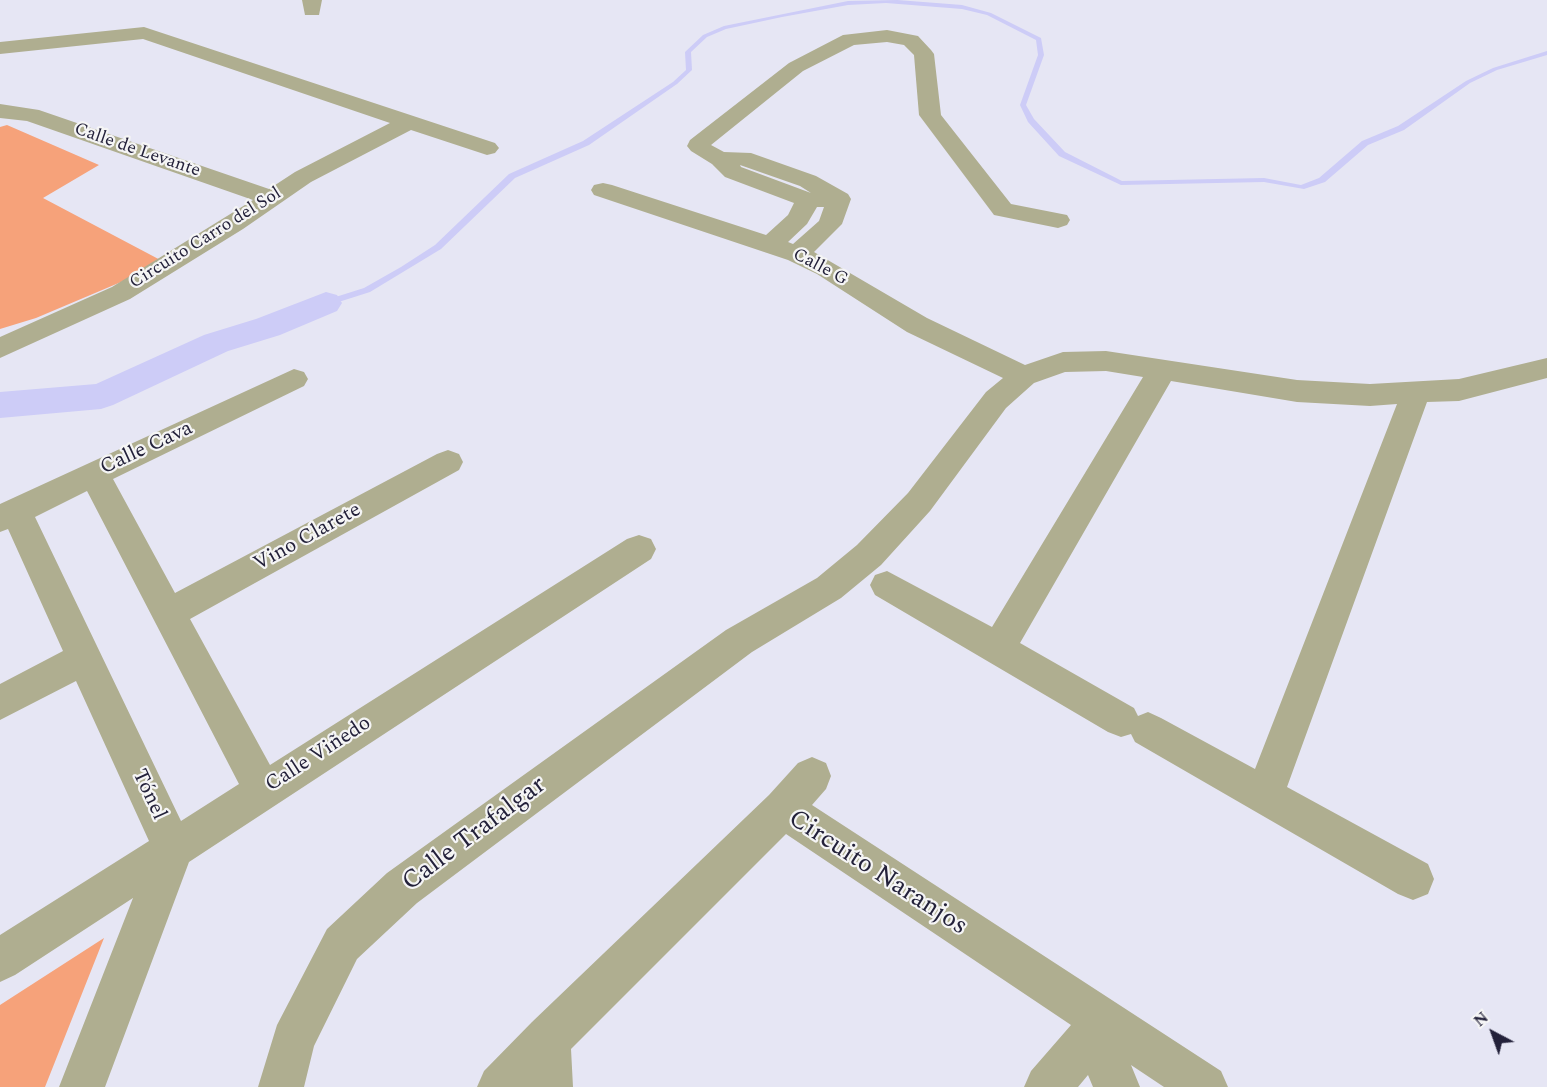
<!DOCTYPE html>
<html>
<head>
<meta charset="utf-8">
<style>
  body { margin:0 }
  #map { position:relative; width:1547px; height:1087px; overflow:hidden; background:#e6e6f4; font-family:Spectral,serif }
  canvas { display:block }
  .north { position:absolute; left:1463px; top:1003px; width:60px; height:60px; -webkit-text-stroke:4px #f5f5f5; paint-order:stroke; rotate:319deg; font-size:16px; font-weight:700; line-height:24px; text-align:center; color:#23213a }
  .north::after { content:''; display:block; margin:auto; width:21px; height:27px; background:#23213a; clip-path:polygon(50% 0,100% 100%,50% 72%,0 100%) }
</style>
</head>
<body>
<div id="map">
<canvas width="1547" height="1087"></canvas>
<div class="north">N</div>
</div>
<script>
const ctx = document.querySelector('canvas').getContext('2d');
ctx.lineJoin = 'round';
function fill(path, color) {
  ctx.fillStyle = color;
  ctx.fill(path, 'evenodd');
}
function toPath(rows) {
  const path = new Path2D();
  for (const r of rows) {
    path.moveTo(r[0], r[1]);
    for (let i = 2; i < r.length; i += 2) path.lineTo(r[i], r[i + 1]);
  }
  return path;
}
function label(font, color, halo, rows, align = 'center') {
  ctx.font = font + ' Spectral,serif';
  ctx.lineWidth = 4.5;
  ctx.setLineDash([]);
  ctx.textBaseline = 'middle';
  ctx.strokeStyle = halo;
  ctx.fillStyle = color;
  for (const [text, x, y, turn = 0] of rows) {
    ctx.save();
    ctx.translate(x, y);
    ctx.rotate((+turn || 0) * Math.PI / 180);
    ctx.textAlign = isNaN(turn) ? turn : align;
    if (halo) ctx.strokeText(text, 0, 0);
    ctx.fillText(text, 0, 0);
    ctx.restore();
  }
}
const green = toPath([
  [7,125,99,165,43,198,166,263,36,318,0,329,0,127],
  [104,938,45,1087,0,1087,0,1005]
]);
const stream = toPath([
  [897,0,962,5,991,13,1041,38,1044,55,1026,105,1034,119,1065,152,1122,181,1264,178,1301,185,1319,178,1362,141,1398,126,1466,81,1493,68,1547,51,1547,55,1497,70,1470,83,1404,130,1368,145,1325,182,1304,189,1264,182,1121,185,1059,156,1028,122,1020,105,1038,55,1036,40,987,15,962,9,886,3,848,5,782,17,726,29,707,37,691,52,692,70,677,84,589,145,515,178,441,249,370,292,326,306,322,303,323,301,364,288,401,267,435,245,509,174,583,141,673,82,686,70,685,52,703,35,724,26,848,1,897,0]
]);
const canal = toPath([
  [326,292,337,295,342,303,337,311,280,335,228,351,113,405,101,409,0,418,0,392,96,384,204,335,256,319,326,292]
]);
const street = toPath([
  [302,0,322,0,319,15,305,15,302,0],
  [144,27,495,143,499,148,495,153,487,155,411,130,311,182,243,229,130,299,0,358,0,337,112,287,253,200,27,121,0,118,0,104,39,110,269,189,295,172,390,123,143,39,0,54,0,42,144,27],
  [887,30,918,36,931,50,934,54,941,115,1011,204,1067,215,1070,220,1067,225,1058,228,994,215,919,115,914,55,904,45,887,42,854,45,803,71,711,145,724,152,751,153,816,176,848,194,851,199,842,224,814,252,927,318,1025,365,1063,352,1106,351,1297,380,1370,384,1459,379,1547,358,1547,378,1459,401,1427,402,1287,787,1428,864,1434,879,1428,894,1413,900,1398,894,1135,742,1131,734,1121,737,1108,732,875,595,870,585,875,575,887,571,992,627,1143,377,1106,371,1065,372,1034,383,1006,408,930,511,881,565,841,598,752,652,417,903,357,959,314,1046,304,1087,258,1087,277,1025,327,929,387,873,726,630,817,578,857,545,908,493,986,392,1003,378,907,332,817,274,788,260,594,195,591,190,594,185,603,183,612,185,766,235,788,215,794,203,725,177,712,164,691,151,687,146,690,140,789,63,843,35,887,30],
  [740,165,800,186,811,193,741,167,740,165],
  [817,207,824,207,819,221,793,244,788,242,807,224,817,207],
  [1171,381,1297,402,1370,406,1397,404,1255,769,1161,718,1148,712,1138,716,1134,708,1020,643,1171,381],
  [294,369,304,372,308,379,304,386,113,479,175,593,437,454,448,450,459,454,463,462,459,470,190,619,270,765,627,539,639,535,651,539,656,549,651,559,189,862,105,1087,59,1087,133,898,15,975,0,982,0,935,149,841,76,681,0,720,0,684,63,651,8,529,0,532,0,504,294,369],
  [87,491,239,784,181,821,35,517,87,491],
  [812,757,826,763,831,776,826,789,812,805,1221,1071,1228,1087,1164,1087,1131,1065,1140,1087,1093,1087,1088,1075,1078,1087,1024,1087,1031,1071,1071,1025,786,834,571,1049,573,1087,477,1087,484,1071,532,1022,769,795,798,763,812,757]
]);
const farStreetnames = [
  ["Calle de Levante",137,151,19],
  ["Circuito Carro del Sol",206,239,-32],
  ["Calle G",820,268,28]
];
const streetNames = [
  ["Calle Cava",147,449,-25],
  ["Vino Clarete",308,538,-29],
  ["Calle Viñedo",319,755,-33],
  ["Tónel",148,795,65]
];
const nearStreetnames = [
  ["Calle Trafalgar",475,835,-37],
  ["Circuito Naranjos",877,874,33]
];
fill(green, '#f6a27a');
fill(stream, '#cdccf7');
fill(canal, '#cdccf7');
fill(street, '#afae90');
label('18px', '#23213a', '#f5f5f5', farStreetnames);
label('21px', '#23213a', '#f5f5f5', streetNames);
label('26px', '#23213a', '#f5f5f5', nearStreetnames);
</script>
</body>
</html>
